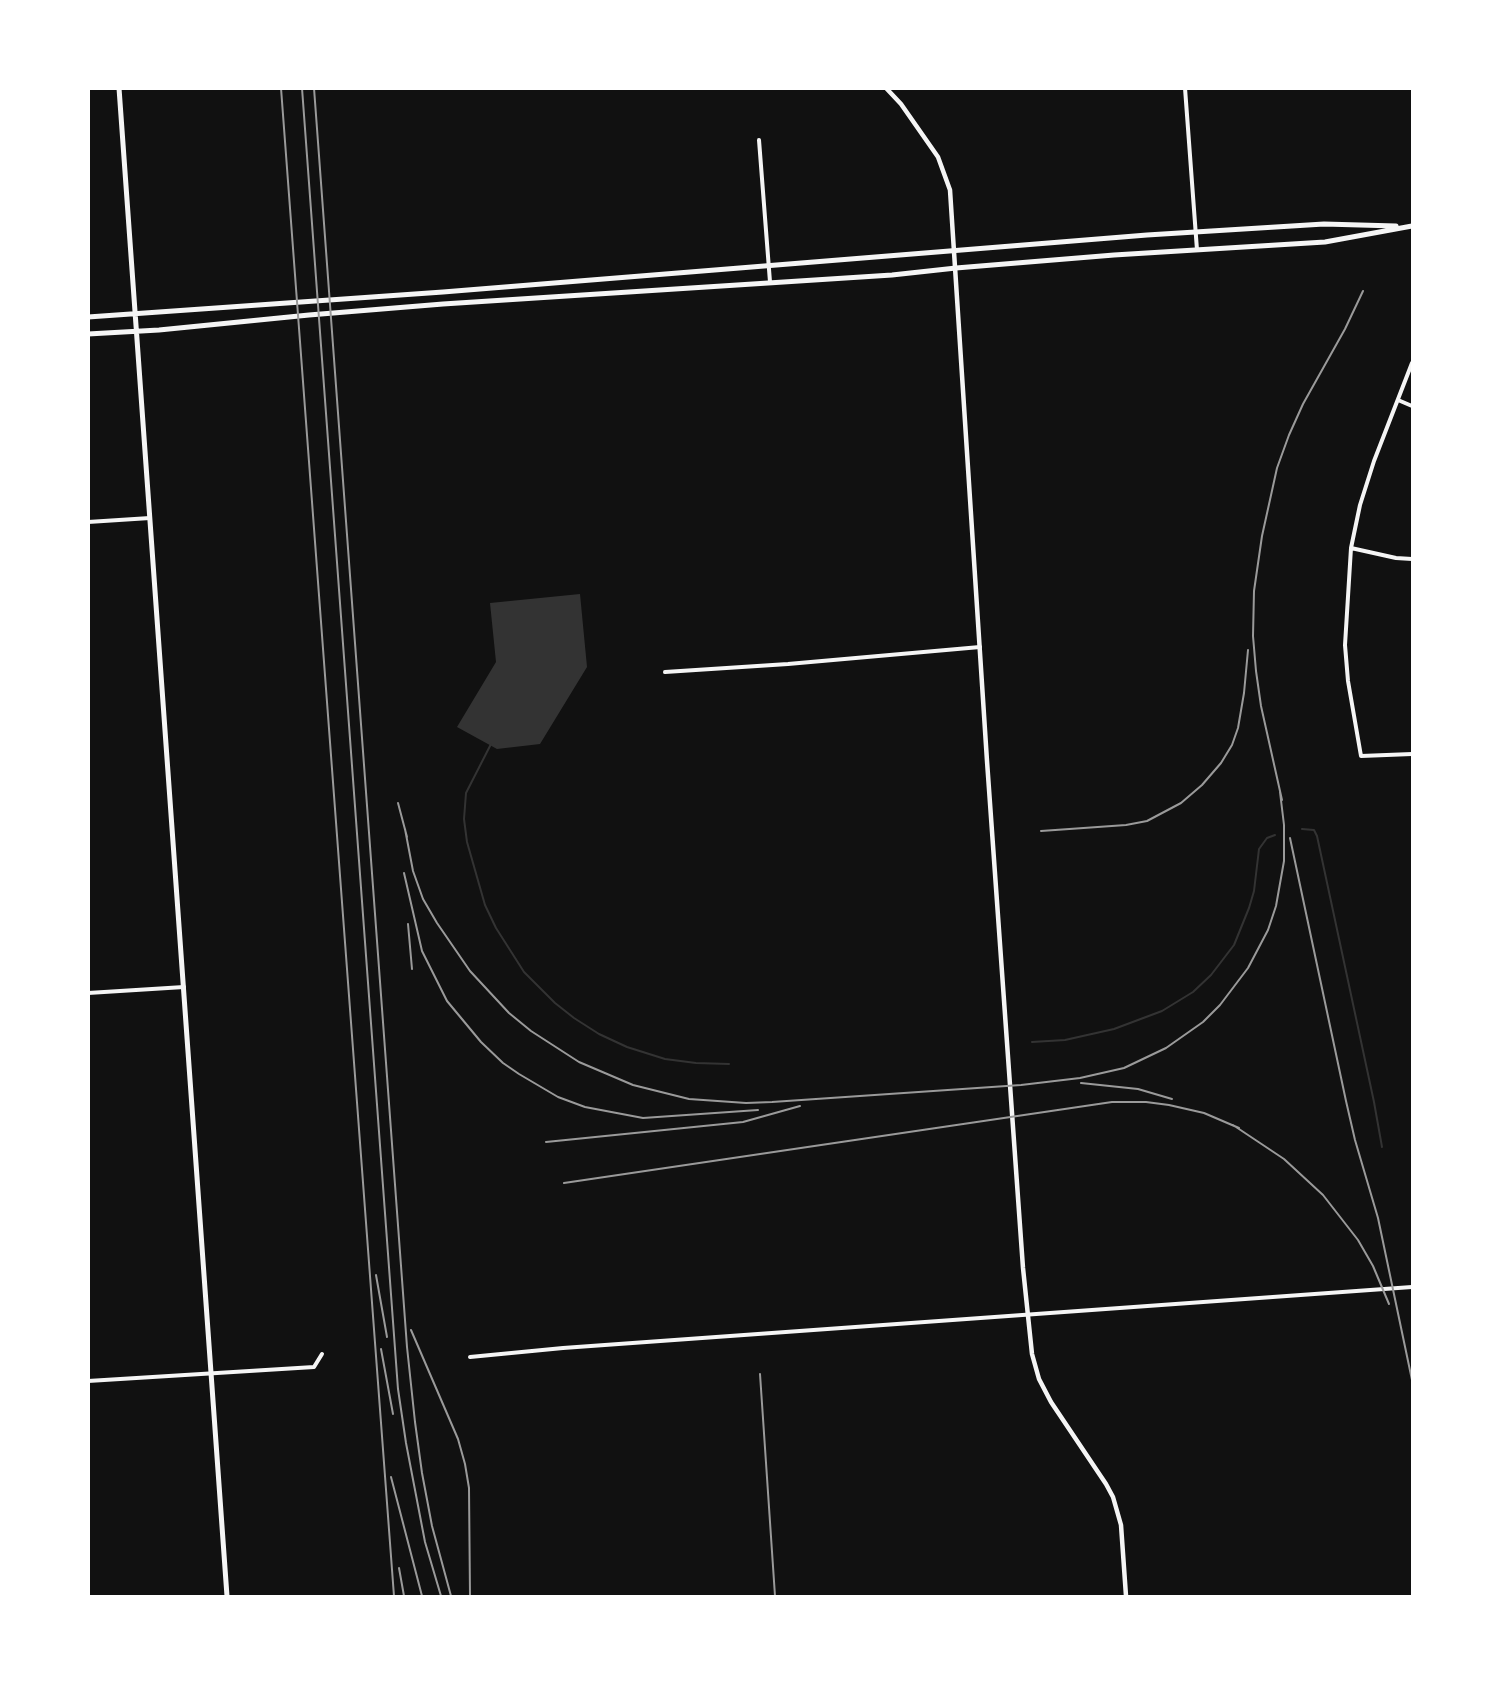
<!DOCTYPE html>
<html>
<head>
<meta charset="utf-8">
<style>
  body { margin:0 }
  #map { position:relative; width:1501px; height:1685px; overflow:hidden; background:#111; font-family:"Alegreya Sans",sans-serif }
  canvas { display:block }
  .frame { position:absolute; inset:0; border:90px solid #fff; pointer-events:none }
</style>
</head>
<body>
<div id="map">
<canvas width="1501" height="1685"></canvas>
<div class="frame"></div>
</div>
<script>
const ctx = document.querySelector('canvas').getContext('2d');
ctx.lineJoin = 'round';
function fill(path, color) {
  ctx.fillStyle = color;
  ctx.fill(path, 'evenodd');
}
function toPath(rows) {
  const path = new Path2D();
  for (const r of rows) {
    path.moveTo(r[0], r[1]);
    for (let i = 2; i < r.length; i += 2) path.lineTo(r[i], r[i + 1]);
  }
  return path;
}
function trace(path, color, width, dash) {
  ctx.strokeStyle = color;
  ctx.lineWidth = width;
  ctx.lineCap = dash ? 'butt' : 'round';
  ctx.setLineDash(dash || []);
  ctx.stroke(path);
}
const water = toPath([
  [580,594,587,667,540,744,497,749,457,727,496,662,490,603]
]);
const stream = toPath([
  [491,744,466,793,464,819,467,842,485,905,496,928,524,972,555,1003,574,1018,599,1034,627,1047,665,1059,696,1063,729,1064],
  [1302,829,1314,830,1317,836,1374,1102,1382,1147],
  [1032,1042,1065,1040,1114,1029,1162,1011,1193,992,1211,975,1234,945,1249,908,1254,891,1259,849,1267,838,1275,835]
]);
const minor = toPath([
  [1185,88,1197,250],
  [759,140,770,282],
  [1412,363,1374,461,1360,505,1351,548,1345,645,1348,681,1361,756,1412,754],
  [1398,400,1412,406],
  [88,522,150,518],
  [1351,548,1396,558,1412,559],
  [665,672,788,664,980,647],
  [88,993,184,987],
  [470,1357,563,1348,1412,1287],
  [88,1381,314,1367,322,1354]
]);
const tertiary = toPath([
  [886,88,901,104,938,157,950,190,987,761,1023,1268,1032,1354,1039,1379,1051,1402,1106,1484,1113,1497,1121,1525,1126,1596]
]);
const secondary = toPath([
  [119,88,227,1596],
  [88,317,443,292,1147,235,1324,224,1396,226],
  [88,334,159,330,309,315,443,304,892,275,956,268,1114,255,1325,242,1412,226]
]);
const rail = toPath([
  [281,88,394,1596],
  [302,88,398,1389,406,1443,425,1542,441,1596],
  [314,88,407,1347,415,1422,422,1473,432,1526,451,1596],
  [1282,800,1261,706,1256,671,1253,636,1254,591,1262,536,1277,468,1289,435,1303,404,1345,329,1363,291],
  [398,803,407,837],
  [405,829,413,871,423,899,437,923,470,971,509,1013,531,1031,579,1062,633,1085,689,1099,746,1103,772,1102,1021,1085,1080,1078,1124,1068,1166,1048,1203,1022,1220,1005,1248,968,1268,930,1276,906,1284,861,1284,825,1280,792],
  [1041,831,1126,825,1147,821,1181,803,1202,785,1221,763,1232,745,1238,728,1244,693,1248,650],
  [1290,838,1346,1101,1355,1140,1378,1218,1412,1380],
  [404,873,422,951,447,1001,481,1042,503,1063,519,1074,558,1097,585,1107,643,1118,758,1110],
  [408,924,412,969],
  [1081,1083,1138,1089,1172,1099],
  [1233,1125,1284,1159,1323,1195,1358,1240,1373,1266,1389,1304],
  [546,1142,743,1122,800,1106],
  [564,1183,1112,1102,1146,1102,1169,1105,1204,1113,1239,1128],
  [376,1275,387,1337],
  [411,1330,458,1439,465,1464,469,1488,470,1596],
  [381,1349,393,1414],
  [760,1374,775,1596],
  [391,1477,422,1596],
  [399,1568,404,1596]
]);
fill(water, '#333');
trace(stream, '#333', 2);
trace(minor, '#f5f5f5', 4);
trace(tertiary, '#f5f5f5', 4.5);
trace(secondary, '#f5f5f5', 5);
trace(rail, '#9a9a9a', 2);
</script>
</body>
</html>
